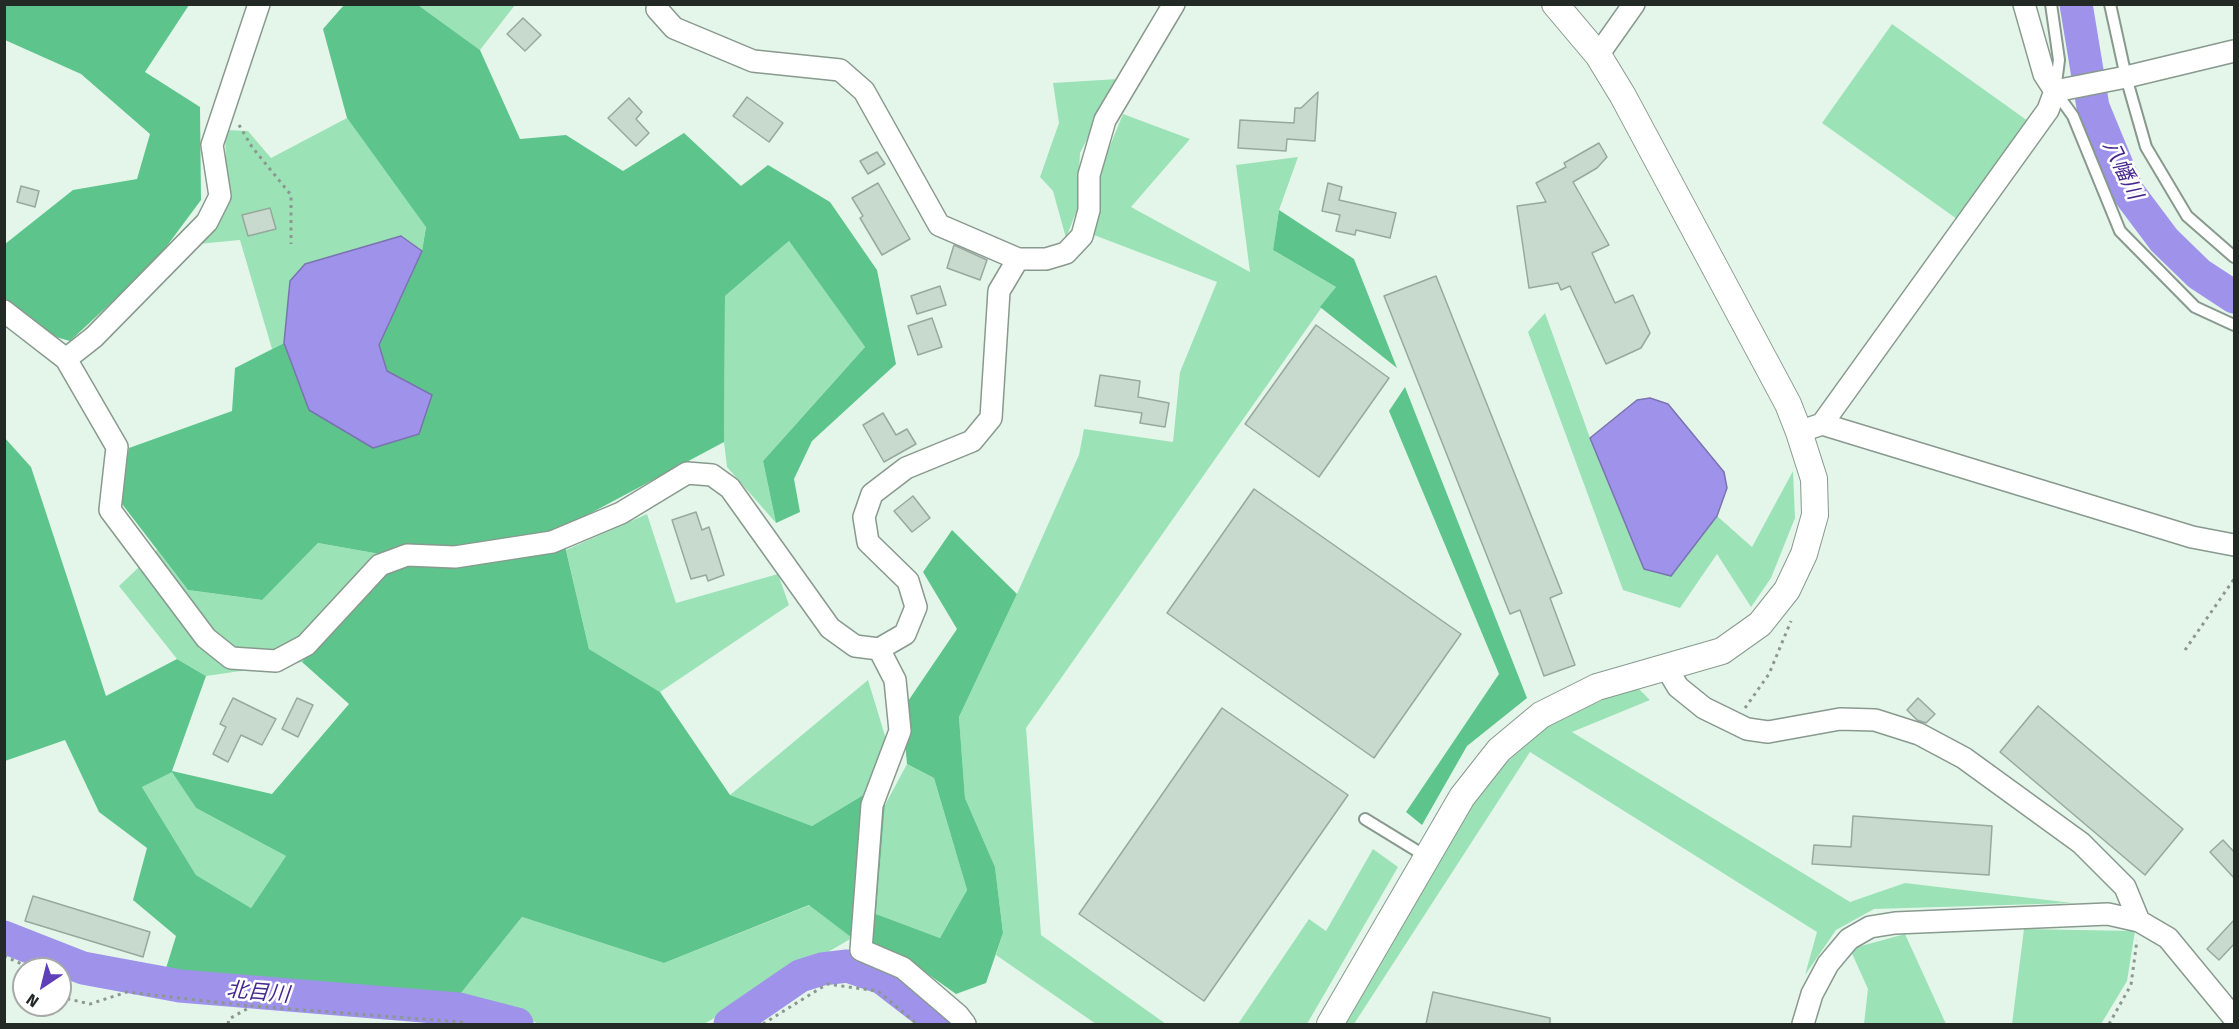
<!DOCTYPE html>
<html>
<head>
<meta charset="utf-8">
<style>
  body { margin:0 }
  #map { position:relative; width:2239px; height:1029px; overflow:hidden; background:#e4f6ea; font-family:"Fira Sans",sans-serif }
  canvas { display:block }
  .frame { position:absolute; inset:0; border:6px solid #232a26; pointer-events:none }
  .north { position:absolute; left:12px; top:957px; width:60px; height:60px; box-sizing:border-box; background:#fff; border:2px solid #a7aaa8; border-radius:50%; rotate:215deg; font-size:16px; font-weight:700; line-height:24px; text-align:center; color:#232a26 }
  .north::after { content:''; display:block; margin:auto; width:21px; height:27px; background:#5f40b8; clip-path:polygon(50% 0,100% 100%,50% 72%,0 100%) }
</style>
</head>
<body>
<div id="map">
<canvas width="2239" height="1029"></canvas>
<div class="frame"></div>
<div class="north">N</div>
</div>
<script>
const ctx = document.querySelector('canvas').getContext('2d');
ctx.lineJoin = 'round';
function fill(path, color) {
  ctx.fillStyle = color;
  ctx.fill(path, 'evenodd');
}
function toPath(rows) {
  const path = new Path2D();
  for (const r of rows) {
    path.moveTo(r[0], r[1]);
    for (let i = 2; i < r.length; i += 2) path.lineTo(r[i], r[i + 1]);
  }
  return path;
}
function trace(path, color, width, dash) {
  ctx.strokeStyle = color;
  ctx.lineWidth = width;
  ctx.lineCap = dash ? 'butt' : 'round';
  ctx.setLineDash(dash || []);
  ctx.stroke(path);
}
function label(font, color, halo, rows, align = 'center') {
  ctx.font = font + ' "Fira Sans","Noto Sans JP",sans-serif';
  ctx.lineWidth = 5;
  ctx.setLineDash([]);
  ctx.textBaseline = 'middle';
  ctx.strokeStyle = halo;
  ctx.fillStyle = color;
  for (const [text, x, y, turn = 0] of rows) {
    ctx.save();
    ctx.translate(x, y);
    ctx.rotate((+turn || 0) * Math.PI / 180);
    ctx.textAlign = isNaN(turn) ? turn : align;
    if (halo) ctx.strokeText(text, 0, 0);
    ctx.fillText(text, 0, 0);
    ctx.restore();
  }
}
const green = toPath([
  [418,5,515,5,480,50],
  [1892,24,2028,121,1957,219,1822,123],
  [1118,79,1080,153,1077,210,1066,238,1053,191,1040,177,1059,123,1053,83],
  [1123,114,1190,139,1131,207,1250,272,1236,165,1298,157,1279,210,1273,250,1336,287,1026,728,1041,935,1166,1024,1096,1024,996,955,1003,933,995,867,965,798,959,717,1017,594,1079,455,1084,429,1173,442,1180,372,1217,282,1094,235,1098,175],
  [347,118,426,226,422,251,401,236,290,281,284,343,272,349,240,240,198,244,227,199,225,130,248,131,271,158],
  [789,241,865,347,763,461,776,523,727,467,724,442,725,296],
  [1545,313,1590,438,1644,569,1671,576,1717,516,1752,547,1793,471,1795,518,1771,578,1751,607,1717,554,1680,608,1623,590,1528,332],
  [647,514,676,603,778,574,789,605,660,692,589,649,566,550],
  [318,543,391,556,302,662,206,676,177,659,119,586,157,550,188,590,261,600],
  [868,680,886,739,865,794,812,826,730,795],
  [1635,685,1650,700,1572,732,1850,902,1905,883,2072,903,1874,909,1836,930,1805,975,1817,932,1530,752,1354,1024,1343,1024,1485,785,1539,729],
  [907,764,934,778,967,890,940,938,876,914,885,805],
  [172,771,196,808,286,856,251,908,196,875,142,787],
  [1373,849,1398,867,1307,1024,1238,1024,1309,919,1326,931],
  [810,905,852,938,704,1024,540,1024,511,1014,453,1003,522,917,664,963],
  [2024,929,2135,931,2127,981,2101,1024,2012,1024],
  [1905,934,1946,1024,1864,1024,1868,989,1850,949]
]);
const forest = toPath([
  [5,5,189,5,145,72,200,107,201,200,155,262,70,341,5,323,5,244,73,190,137,179,150,134,81,74,5,40],
  [344,5,418,5,480,50,520,139,566,135,623,171,684,133,741,186,768,165,830,202,877,270,896,364,812,441,794,479,800,512,776,523,763,461,865,347,789,241,725,296,724,442,561,529,589,649,660,692,730,795,812,826,865,794,885,805,876,914,940,938,967,890,934,778,907,764,902,710,957,629,923,572,952,530,1017,594,959,717,965,798,995,867,1003,933,986,983,956,994,918,967,852,938,809,905,664,963,522,917,453,1003,163,978,176,936,133,900,147,848,99,812,65,740,5,761,4,437,31,467,106,696,177,659,206,676,172,771,272,794,349,704,302,662,391,556,318,543,262,600,188,590,119,500,129,448,232,411,235,368,284,343,309,410,432,395,387,371,379,345,422,251,426,227,347,118,323,29],
  [172,772,196,808,286,856,251,908,196,875,142,787],
  [1279,210,1354,259,1397,368,1320,307,1336,287,1273,250],
  [1405,387,1527,698,1467,746,1422,825,1406,812,1499,674,1389,411]
]);
const water = toPath([
  [401,236,422,251,379,345,387,371,432,395,419,434,373,448,309,410,284,343,290,281,305,264,401,236],
  [1650,398,1668,404,1724,472,1727,488,1717,516,1671,576,1644,569,1590,438,1637,400,1650,398]
]);
const river = toPath([
  [2076,4,2093,107,2128,192,2164,240,2199,274,2234,297],
  [4,937,83,968,180,986,459,1009,517,1024],
  [730,1024,800,976,822,969,847,966,882,978,942,1024]
]);
const building = toPath([
  [523,18,541,35,525,51,507,34,523,18],
  [1318,92,1315,141,1287,139,1286,151,1238,148,1240,120,1294,123,1295,108,1301,108,1318,92],
  [747,97,783,123,769,142,733,116,747,97],
  [629,98,642,112,636,119,649,133,636,146,608,118,629,98],
  [1599,143,1607,157,1597,168,1573,182,1609,245,1592,253,1615,303,1633,295,1650,333,1641,348,1606,364,1570,286,1561,290,1558,283,1529,288,1517,206,1546,202,1536,183,1566,167,1564,163,1599,143],
  [877,152,885,164,868,174,860,161,877,152],
  [878,183,910,239,882,255,860,218,863,216,852,198,878,183],
  [1328,183,1342,187,1339,200,1396,213,1390,238,1356,230,1355,235,1336,231,1340,215,1322,211,1328,183],
  [21,186,39,191,35,207,17,202,21,186],
  [270,208,276,229,248,236,242,215,270,208],
  [954,245,987,260,980,280,947,268,954,245],
  [1436,276,1562,593,1550,598,1575,665,1544,676,1520,610,1510,614,1384,296,1436,276],
  [940,286,946,305,917,314,911,296,940,286],
  [932,318,942,347,918,355,908,326,932,318],
  [1316,325,1389,378,1319,477,1245,424,1316,325],
  [1100,375,1140,381,1138,397,1169,403,1165,427,1140,423,1142,413,1095,406,1100,375],
  [883,413,896,435,907,429,916,444,884,462,863,425,883,413],
  [1254,489,1461,634,1374,758,1167,613,1254,489],
  [913,496,930,518,912,532,894,511,913,496],
  [696,512,702,530,709,527,724,575,708,581,706,575,691,579,672,520,696,512],
  [233,698,276,719,262,745,241,735,228,762,213,754,226,727,220,724,233,698],
  [297,698,313,705,298,737,282,729,297,698],
  [1918,698,1935,714,1926,723,1917,720,1907,710,1918,698],
  [2038,706,2183,829,2145,875,2000,752,2038,706],
  [1222,708,1348,795,1204,1001,1079,914,1222,708],
  [1853,816,1992,826,1989,875,1812,864,1814,845,1851,847,1853,816],
  [2223,840,2235,853,2235,879,2210,852,2223,840],
  [33,896,150,932,143,957,25,921,33,896],
  [2235,919,2235,943,2219,960,2207,949,2235,919],
  [1433,992,1550,1018,1550,1024,1426,1024,1433,992]
]);
const path = toPath([
  [239,125,252,147,291,195,291,244],
  [2185,650,2234,579],
  [1745,708,1769,674,1791,621],
  [4,956,33,969],
  [60,997,90,1004,127,992,250,1006],
  [228,1024,229,1019,252,1006,461,1022,467,1024],
  [763,1024,827,984,878,991,917,1024],
  [2109,1024,2131,985,2137,940]
]);
const service = toPath([
  [2051,4,2059,60,2055,91,2073,116,2120,231,2195,307,2234,325],
  [2110,4,2126,77,2146,147,2187,216,2234,257],
  [1365,819,1427,857]
]);
const minor = toPath([
  [658,4,657,9,674,28,753,61,840,70,864,91,939,225,1018,259,1046,259,1066,253,1082,236,1089,210,1089,175,1105,120,1174,4],
  [2024,4,2044,74,2055,91],
  [1598,55,1634,4],
  [2055,91,2126,77,2234,51],
  [4,311,66,359,117,447,110,510,206,638,231,658,276,661,306,645,380,565,407,555,455,557,552,542,621,513,687,473,712,475,730,488,830,628,855,646,879,649,905,634,916,607,908,581,868,542,864,517,872,494,906,468,972,441,991,418,999,291,1018,259],
  [66,359,94,337,207,222,220,196,212,145,259,4],
  [1822,424,2192,537,2234,545],
  [1799,432,1822,424,2048,110,2055,91],
  [879,649,895,680,900,731,872,805,861,950,903,968,958,1015,965,1024],
  [1666,667,1678,687,1704,708,1747,729,1768,732,1840,719,1875,720,1919,734,1964,758,2081,843,2125,887,2139,921],
  [1803,1024,1812,994,1828,964,1849,939,1870,927,1895,923,2108,914,2139,921,2168,938,2234,1018]
]);
const tertiary = toPath([
  [1330,1024,1462,797,1499,750,1541,715,1597,687,1722,651,1760,624,1787,590,1804,554,1815,515,1814,479,1799,432,1788,404,1623,96,1598,55,1555,4]
]);
const waterNames = [
  ["八幡川",2122,170,64],
  ["北目川",258,993,5]
];
fill(green, '#9ce2b7');
fill(forest, '#5dc58b');
fill(water, '#9f92eb');
trace(water, '#7a73b0', 1.5);
trace(river, '#9f92eb', 33);
fill(building, '#c8d9ce');
trace(building, '#97a89d', 1.5);
trace(service, '#88998e', 14);
trace(minor, '#88998e', 24);
trace(tertiary, '#88998e', 28);
trace(path, '#8b988f', 3, [3, 4.5]);
trace(service, '#fff', 10);
trace(minor, '#fff', 21);
trace(tertiary, '#fff', 26);
label('italic 21px', '#46288f', '#fff', waterNames);
</script>
</body>
</html>
